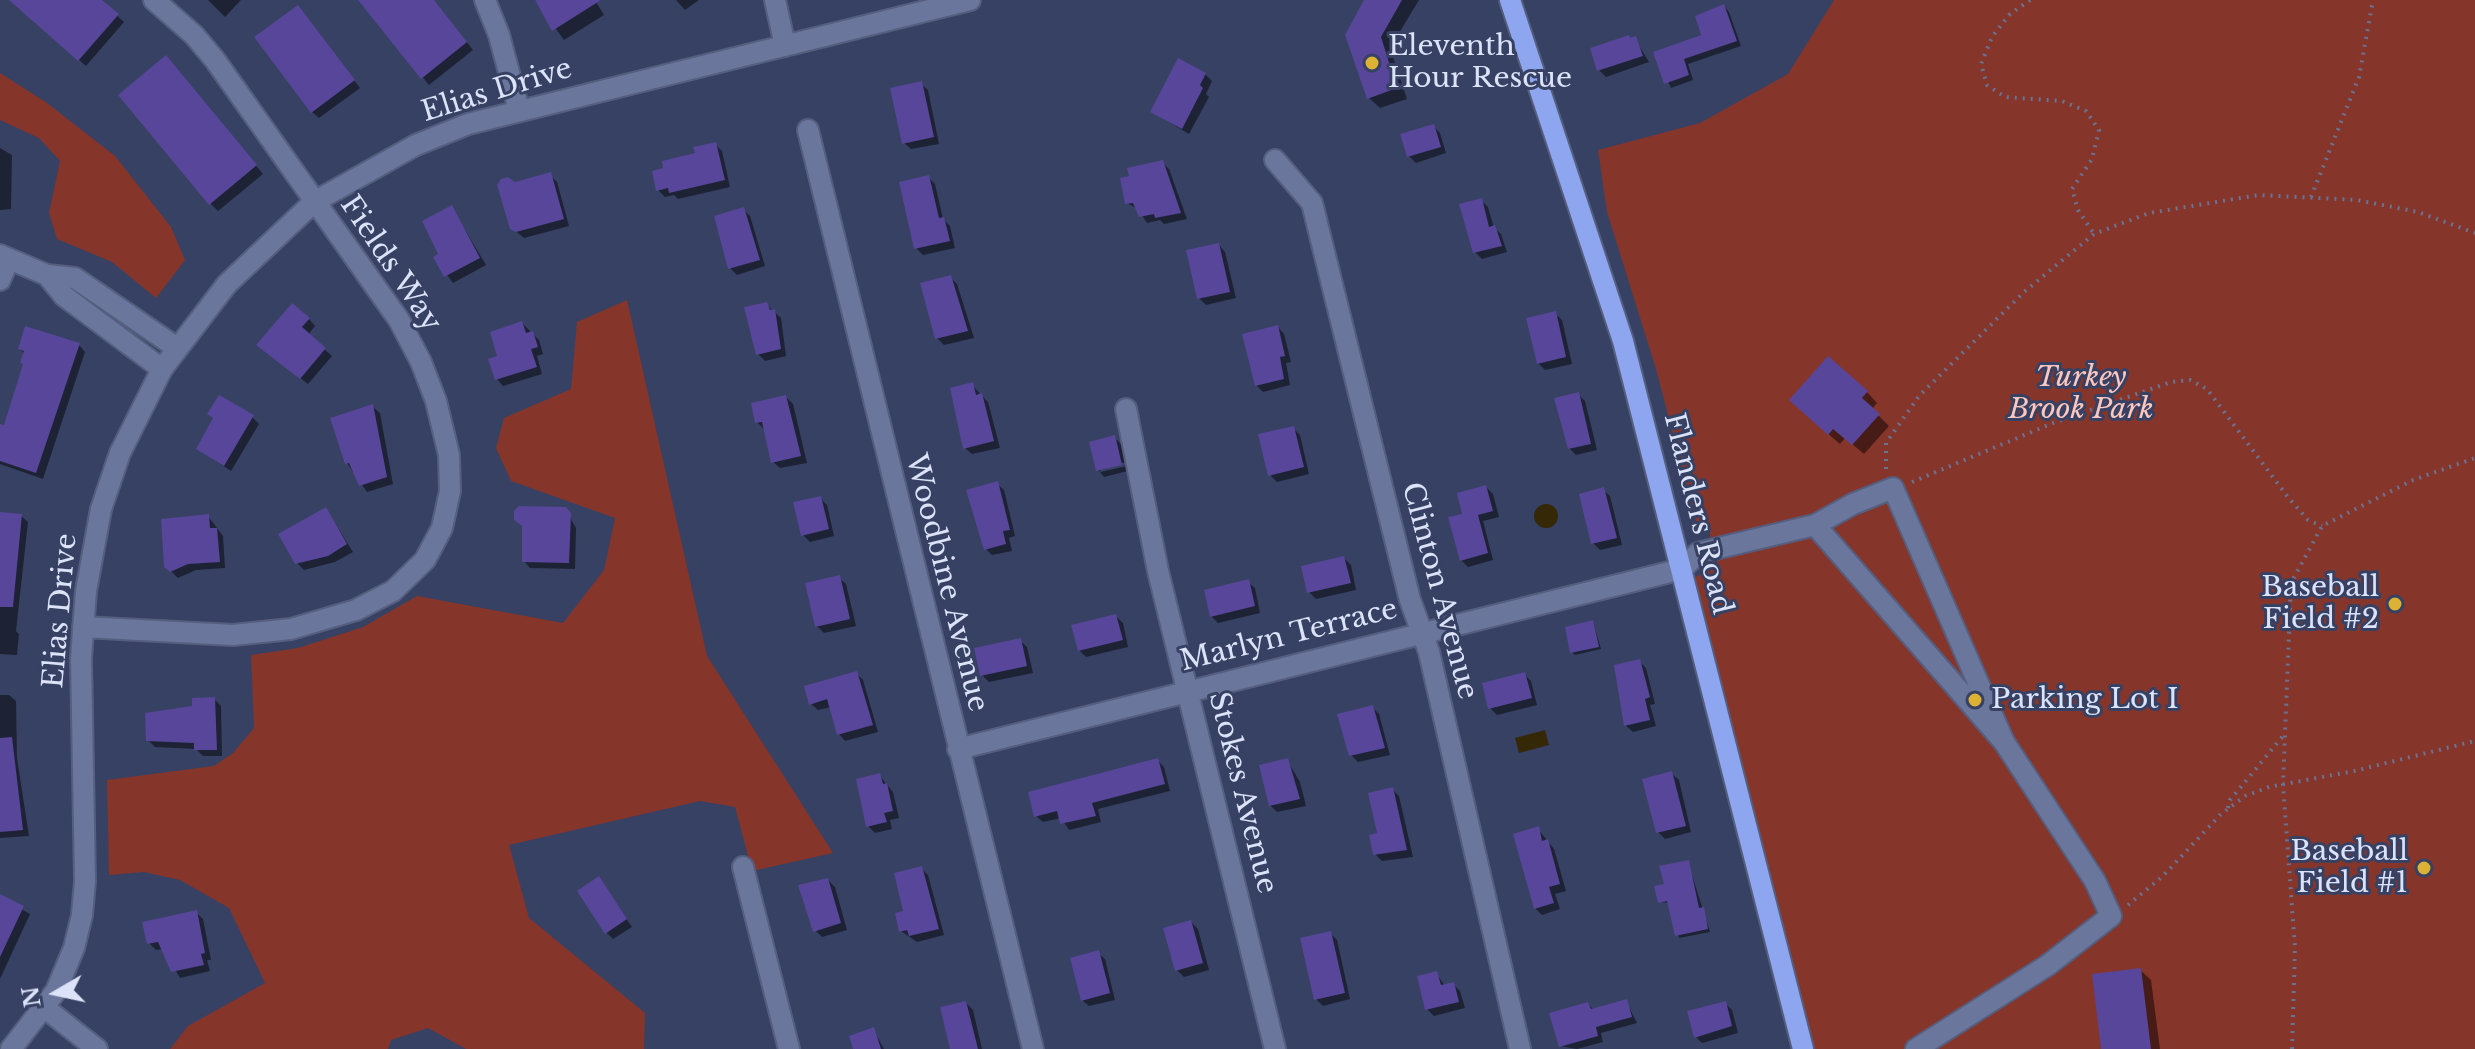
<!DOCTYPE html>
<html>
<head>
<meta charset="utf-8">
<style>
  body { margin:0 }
  #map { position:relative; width:2475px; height:1049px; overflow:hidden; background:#374163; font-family:"Libre Baskerville",serif }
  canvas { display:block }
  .north { position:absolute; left:16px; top:953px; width:80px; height:80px; -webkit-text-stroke:6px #374163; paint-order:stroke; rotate:261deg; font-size:22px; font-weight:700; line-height:32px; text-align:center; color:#dce3f8 }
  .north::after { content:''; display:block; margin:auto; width:28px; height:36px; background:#dce3f8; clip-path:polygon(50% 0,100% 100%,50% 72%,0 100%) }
</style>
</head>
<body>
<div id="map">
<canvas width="2475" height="1049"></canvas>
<div class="north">N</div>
</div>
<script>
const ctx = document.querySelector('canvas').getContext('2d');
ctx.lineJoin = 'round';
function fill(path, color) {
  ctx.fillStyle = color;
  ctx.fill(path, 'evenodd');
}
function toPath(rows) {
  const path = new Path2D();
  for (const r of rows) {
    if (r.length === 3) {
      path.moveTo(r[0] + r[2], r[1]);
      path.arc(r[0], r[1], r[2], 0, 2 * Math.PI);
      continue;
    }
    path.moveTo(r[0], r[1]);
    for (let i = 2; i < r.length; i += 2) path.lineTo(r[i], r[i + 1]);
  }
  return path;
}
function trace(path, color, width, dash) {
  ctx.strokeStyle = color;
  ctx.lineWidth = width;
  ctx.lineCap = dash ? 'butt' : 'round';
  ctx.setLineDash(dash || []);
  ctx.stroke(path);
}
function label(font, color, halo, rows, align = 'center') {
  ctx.font = font + ' "Libre Baskerville",serif';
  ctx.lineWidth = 6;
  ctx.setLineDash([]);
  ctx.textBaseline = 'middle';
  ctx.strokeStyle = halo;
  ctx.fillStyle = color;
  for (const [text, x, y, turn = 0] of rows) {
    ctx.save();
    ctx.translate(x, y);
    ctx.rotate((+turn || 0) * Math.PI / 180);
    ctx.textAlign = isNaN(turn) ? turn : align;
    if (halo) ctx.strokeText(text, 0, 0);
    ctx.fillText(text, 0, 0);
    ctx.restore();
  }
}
const green = toPath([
  [1834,0,2475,0,2475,1049,1814,1049,1695,577,1718,566,1707,524,1696,522,1656,369,1607,212,1598,150,1700,123,1788,74],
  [0,73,47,103,115,156,171,227,185,260,156,298,112,262,57,239,49,213,60,161,39,138,0,120],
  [627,300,707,656,833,853,752,871,735,807,700,801,509,845,529,918,645,1013,644,1049,466,1049,428,1028,391,1040,388,1049,170,1049,188,1026,265,983,229,908,180,880,144,872,109,875,107,780,214,766,233,753,254,728,251,655,298,648,363,627,417,596,563,623,604,570,615,518,511,481,496,448,504,418,571,389,577,322]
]);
const water = toPath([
  [1546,516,12],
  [1545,730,1549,745,1519,753,1515,738]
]);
const shadow = toPath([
  [11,0,100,0,124,22,86,66],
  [208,0,241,0,225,17],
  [370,0,433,0,473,50,429,85,364,4],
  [535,0,595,0,604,15,564,40],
  [676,0,699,0,685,10],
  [1367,0,1419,0,1390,48,1407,99,1380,108,1369,98],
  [1724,6,1729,12,1741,46,1688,64,1693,80,1671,88,1655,53,1704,36],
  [304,14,360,88,319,118,312,112],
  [1635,39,1649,62,1606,77,1599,70,1592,49],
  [174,65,263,174,218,211,211,204],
  [1205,74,1212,81,1206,94,1209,97,1189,134,1152,112],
  [921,84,928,90,939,144,911,149,904,143],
  [1433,126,1440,133,1446,153,1416,163,1409,156],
  [715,144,722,151,730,187,678,199,674,195,665,197,658,190,697,155],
  [0,148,12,155,11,209,0,210],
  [1162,162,1169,169,1187,219,1164,224,1160,220,1147,223,1138,209,1127,203],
  [550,175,557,182,569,226,524,238,512,228,514,184],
  [929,178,935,184,943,219,950,226,955,248,923,255,916,248],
  [1481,200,1488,207,1494,228,1501,234,1507,252,1482,259,1475,252],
  [452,208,486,265,453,283,435,258,441,255],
  [744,210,750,216,765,266,737,275,730,268],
  [1219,245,1225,252,1236,298,1206,305,1199,298],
  [950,277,957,284,974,338,944,345,937,338],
  [766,304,781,318,786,356,765,361,758,354],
  [1555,313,1562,320,1572,364,1545,370,1538,363],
  [309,319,315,326,308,335,332,356,308,384,265,351],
  [522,323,539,340,543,354,537,356,542,374,503,386,497,379,500,357],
  [1278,327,1284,334,1291,362,1286,363,1290,385,1263,392,1256,385],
  [79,345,85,352,43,479,0,464,0,426,5,427,25,365,25,354,20,349],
  [972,385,988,402,1000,448,972,454,965,448],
  [1867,392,1877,403,1872,409,1889,426,1864,454,1845,438,1840,444,1802,411],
  [1578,394,1585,401,1597,450,1576,455,1569,448],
  [786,397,793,404,807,463,780,468,773,462,764,429,757,422],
  [373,407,380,413,393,484,367,492,347,463],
  [252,417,259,424,231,471,198,449,215,419],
  [1293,428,1300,435,1309,474,1277,482,1270,475],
  [1115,438,1121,444,1126,462,1100,468,1100,472,1098,470],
  [1127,466,1128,471,1104,477,1100,472],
  [997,484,1004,490,1015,536,1009,538,1012,551,992,555,985,548],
  [1486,487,1493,494,1499,517,1483,521,1493,560,1468,567,1461,560,1465,515],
  [1603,490,1610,496,1622,545,1600,550,1593,543],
  [820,498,827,505,834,536,810,542,803,535],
  [326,509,353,552,335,562,304,570,297,563],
  [565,509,576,528,575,569,530,568,524,561],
  [0,513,21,516,28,522,16,631,19,634,17,655,0,654],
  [208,516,223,536,225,568,196,570,178,578,166,566],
  [1344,558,1351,565,1356,590,1316,599,1309,592],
  [839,578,846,584,856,626,824,633,817,626],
  [1248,582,1255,588,1260,613,1218,623,1211,616],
  [1116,616,1123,623,1128,647,1086,657,1079,650],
  [1593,622,1601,649,1575,655,1572,652],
  [1020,640,1027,647,1033,673,989,682,982,675],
  [1639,661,1646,668,1655,704,1650,705,1656,726,1633,732,1626,726,1616,666],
  [856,673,863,680,878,732,845,741,839,734,831,707,818,710,811,704],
  [1524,674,1531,681,1537,705,1497,715,1490,708],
  [0,695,9,695,16,701,17,758,29,836,0,838],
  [214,699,221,706,222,756,203,756,196,749,155,747,148,740],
  [1372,707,1379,714,1390,755,1358,762,1351,755],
  [1157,760,1164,767,1170,791,1098,809,1101,822,1069,830,1061,818,1043,822,1036,816],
  [1287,760,1300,782,1306,806,1277,812,1270,805],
  [1672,774,1679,780,1691,832,1665,839,1658,832],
  [879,775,893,792,899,818,890,820,892,829,875,833,868,826],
  [1392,789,1399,796,1413,857,1382,861,1375,854],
  [1538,829,1554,849,1566,891,1555,894,1560,909,1542,915,1535,908],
  [1688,862,1710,932,1679,938,1670,903,1660,902,1666,886],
  [921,868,928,875,944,935,917,942,901,931],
  [599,879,632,927,613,939,607,933],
  [828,880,835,887,847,930,822,937,815,930],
  [0,897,30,914,0,979],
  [196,912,203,919,211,960,207,960,210,971,180,978,163,949,156,950,149,943],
  [1191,922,1198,929,1209,970,1184,977,1177,970],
  [1330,933,1337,940,1350,999,1323,1006,1316,999],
  [1098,953,1105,959,1115,1000,1089,1006,1082,1000],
  [2140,970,2151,980,2160,1049,2103,1049],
  [1436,973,1445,986,1453,984,1460,991,1465,1008,1434,1016,1427,1009],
  [1626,1001,1637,1023,1601,1033,1603,1042,1577,1049,1560,1046,1588,1004,1594,1010],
  [966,1003,973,1010,982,1049,952,1049],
  [1725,1003,1732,1010,1738,1033,1702,1043,1696,1037],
  [873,1029,884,1049,855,1049]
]);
const building = toPath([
  [9,0,102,0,119,14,78,61],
  [358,0,434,0,467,42,421,79],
  [535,0,601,0,552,31],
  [1364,0,1402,0,1381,37,1397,88,1367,99,1345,35],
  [1724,4,1737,41,1684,59,1689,75,1664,84,1653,52,1701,35,1695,16],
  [298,5,355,80,311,113,254,37],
  [1629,35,1630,38,1636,36,1643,56,1597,71,1590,48],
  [166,55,257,165,209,205,118,95],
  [1178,58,1206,73,1200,85,1203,88,1182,129,1150,112],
  [922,81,934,137,902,144,890,88],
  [1434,124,1441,147,1407,157,1400,134],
  [716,142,725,180,669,193,668,188,656,191,652,171,663,168,662,161,695,153,693,147],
  [1163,160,1181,213,1155,218,1154,214,1139,217,1133,203,1125,204,1120,178,1129,176,1127,168],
  [551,172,564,219,516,232,510,229,497,185,501,179,508,177,515,182],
  [929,175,939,218,944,217,950,241,914,249,899,182],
  [1482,198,1489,227,1495,225,1502,246,1473,253,1459,204],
  [452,205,480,258,444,277,433,257,438,254,422,221],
  [744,207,760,260,728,269,714,216],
  [1219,243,1230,292,1197,299,1186,250],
  [951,275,968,331,935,339,920,283],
  [767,302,770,310,775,309,781,349,756,355,744,307],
  [292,303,310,318,302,327,326,348,300,379,256,345],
  [1556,311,1566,357,1537,364,1526,318],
  [522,321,526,333,533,331,538,347,531,349,537,367,495,380,488,359,497,356,490,332],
  [1278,325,1285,356,1280,357,1284,379,1255,386,1242,334],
  [25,326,80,343,36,473,0,461,0,424,4,425,23,364,20,363,24,351,18,349],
  [1828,356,1868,391,1862,398,1880,414,1852,445,1833,429,1828,435,1789,400],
  [973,382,976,395,982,393,994,441,963,449,950,388],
  [1579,392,1591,444,1568,449,1554,398],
  [219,395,254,415,224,466,196,449,213,418,207,414],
  [786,395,801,456,771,463,762,422,755,423,751,403],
  [373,404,387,477,359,486,349,463,345,464,330,418],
  [1294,426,1304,467,1268,476,1258,434],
  [1115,435,1122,465,1096,471,1089,442],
  [998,481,1010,530,1003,531,1006,544,984,550,966,490],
  [1486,485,1493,511,1478,515,1488,553,1460,561,1448,517,1462,514,1457,493],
  [1604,487,1617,538,1591,544,1579,494],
  [821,496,829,529,801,536,793,502],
  [519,506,566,507,571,513,569,563,522,562,522,526,514,520,514,511],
  [326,507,347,544,328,556,295,564,278,534],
  [0,512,22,514,13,607,0,607],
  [209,514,210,528,217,528,220,562,188,564,170,572,164,567,161,519],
  [1344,556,1351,583,1307,593,1301,566],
  [840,575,850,619,815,627,805,583],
  [1249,579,1255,606,1210,617,1204,590],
  [1116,614,1123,640,1078,651,1071,625],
  [1593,620,1599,647,1570,653,1565,627],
  [1021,638,1027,666,980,676,974,648],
  [1640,659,1650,697,1645,699,1650,720,1624,726,1614,665],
  [857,671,873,725,837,735,827,699,809,705,804,686],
  [1525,672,1532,698,1488,709,1482,683],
  [215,697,217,750,194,750,194,743,146,741,145,713,192,706,192,698],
  [1373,705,1385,748,1349,756,1337,714],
  [12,737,23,830,0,832,0,738],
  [1158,758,1165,784,1092,803,1096,816,1060,824,1057,811,1034,817,1028,792],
  [1288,758,1300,799,1269,806,1259,765],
  [1672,771,1686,826,1656,833,1642,779],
  [880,773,883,784,887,783,893,811,884,813,887,822,866,827,856,779],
  [1393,787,1407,850,1373,855,1369,835,1377,833,1368,793],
  [1539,826,1542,841,1548,839,1560,884,1549,887,1554,903,1534,909,1513,834],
  [1689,860,1699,908,1704,907,1708,929,1675,936,1667,901,1658,903,1654,886,1664,884,1659,866],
  [922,866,939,929,909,936,907,930,899,932,895,913,903,911,894,873],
  [599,876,627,919,605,934,577,891],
  [828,878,841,923,813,932,798,885],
  [0,894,24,906,0,957],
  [197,910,205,953,201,954,204,965,171,972,158,942,147,944,142,922],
  [1191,920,1203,963,1175,971,1163,928],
  [1331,931,1345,993,1314,1000,1300,938],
  [1099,950,1110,993,1081,1001,1070,958],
  [2141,968,2151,1049,2101,1049,2092,974],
  [1437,971,1441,985,1454,982,1459,1002,1425,1010,1417,976],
  [1627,999,1632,1017,1596,1027,1598,1036,1559,1047,1549,1013,1588,1002,1591,1009],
  [966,1001,978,1049,950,1049,940,1007],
  [1726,1001,1732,1026,1694,1038,1687,1011],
  [874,1027,881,1049,853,1049,849,1036]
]);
const path = toPath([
  [2030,0,2009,15,1992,37,1981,64,1987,85,2005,97,2062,101,2086,111,2099,130,2092,159,2072,189,2078,210,2094,234],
  [2311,197,2359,77,2373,0],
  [1886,469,1886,443,1919,396,2024,292,2094,234,2149,213,2259,195,2357,200,2418,212,2475,233],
  [1912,482,2053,423,2171,382,2190,380,2207,389,2287,496,2308,520,2322,526],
  [2228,808,2230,800,2283,736],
  [2128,905,2163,876,2220,815,2245,796,2269,787,2354,771,2475,741],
  [2292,1049,2295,948,2283,785,2291,583,2322,526,2413,480,2475,458]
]);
const minor = toPath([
  [485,0,499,35,519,110],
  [775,0,785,46],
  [808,130,1033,1049],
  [1275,160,1312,203,1410,600,1429,652,1520,1049],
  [0,255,47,275,75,278,177,348],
  [47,275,64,296,162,369],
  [0,280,9,259],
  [1126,409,1158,571,1275,1049],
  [1815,525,2004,742,2095,881,2111,916,2048,965,1916,1049],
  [83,627,233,635,291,629,356,610,393,591,425,560,442,528,450,491,449,455,436,401,421,362,399,320,215,60,194,35,154,0],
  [958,749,1682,569,1698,553,1815,525,1853,504,1893,488,2004,742],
  [743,867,789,1049],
  [45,1008,97,1049],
  [11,1049,56,991,74,948,82,915,85,881,81,658,86,591,101,509,120,453,162,369,227,284,314,202,416,145,468,124,970,0]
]);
const major = toPath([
  [1510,0,1623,341,1803,1049]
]);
const markers = [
  [1372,63,8,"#dbb233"],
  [2395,604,8,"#dbb233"],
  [1975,700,8,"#dbb233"],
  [2424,868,8,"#dbb233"]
];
const poiNames = [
  ["Eleventh",1388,47],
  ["Hour Rescue",1388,79],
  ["Baseball",2379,588,"right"],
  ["Field #2",2379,620,"right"],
  ["Parking Lot I",1991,700],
  ["Baseball",2408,852,"right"],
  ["Field #1",2408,884,"right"]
];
const streetNames = [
  ["Elias Drive",497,91,-17],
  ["Fields Way",390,264,56],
  ["Flanders Road",1697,514,76],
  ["Woodbine Avenue",946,583,76],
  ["Clinton Avenue",1439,591,75],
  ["Elias Drive",61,611,-85],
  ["Marlyn Terrace",1289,636,-14],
  ["Stokes Avenue",1242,793,76]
];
const parkNames = [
  ["Turkey",2081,378],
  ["Brook Park",2081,410]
];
fill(green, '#86352b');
fill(water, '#342806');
fill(shadow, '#0007');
fill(building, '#574699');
trace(minor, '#555e7e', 24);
trace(major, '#555e7e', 24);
trace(path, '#6a7391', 4, [2, 6]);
trace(minor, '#6a769b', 20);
trace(major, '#8ea6f0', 20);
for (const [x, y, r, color] of markers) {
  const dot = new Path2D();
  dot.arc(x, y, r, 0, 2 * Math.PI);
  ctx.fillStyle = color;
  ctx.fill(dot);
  trace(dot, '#374163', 3);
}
label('28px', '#dce3f8', '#374163', poiNames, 'left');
label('28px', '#dce3f8', '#374163', streetNames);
label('italic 28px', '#fec7be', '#374163', parkNames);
</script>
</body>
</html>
